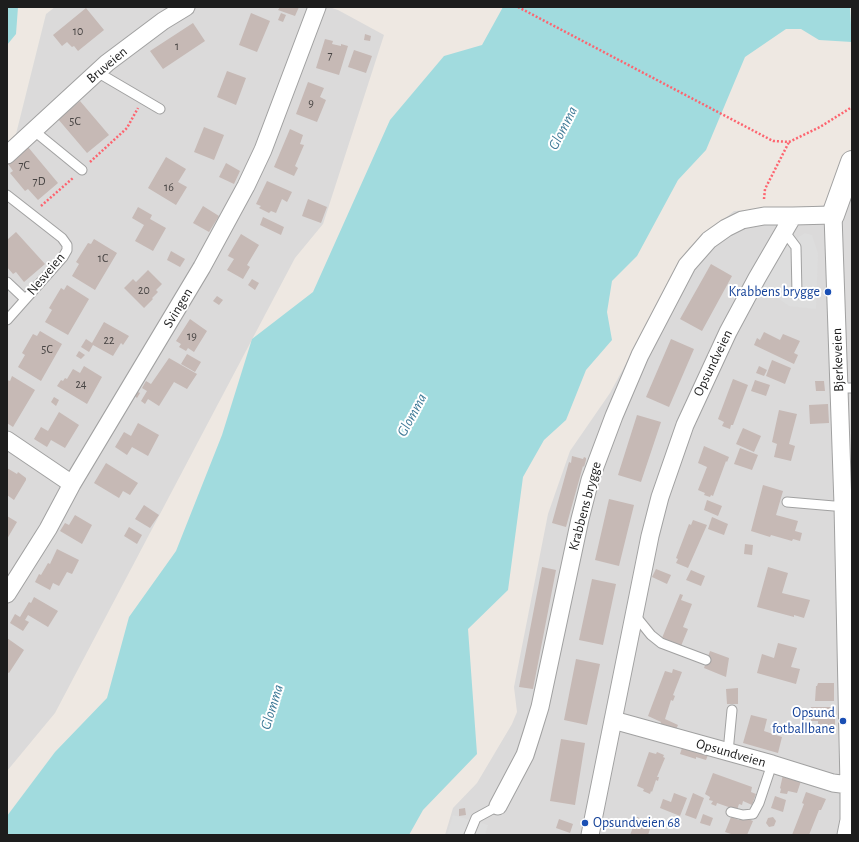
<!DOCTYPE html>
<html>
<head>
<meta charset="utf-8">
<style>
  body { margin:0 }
  #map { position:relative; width:859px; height:842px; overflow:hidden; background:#eee8e2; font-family:"Alegreya Sans",sans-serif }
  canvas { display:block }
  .frame { position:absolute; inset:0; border:8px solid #1d1d1d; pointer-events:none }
</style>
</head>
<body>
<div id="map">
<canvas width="859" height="842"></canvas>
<div class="frame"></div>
</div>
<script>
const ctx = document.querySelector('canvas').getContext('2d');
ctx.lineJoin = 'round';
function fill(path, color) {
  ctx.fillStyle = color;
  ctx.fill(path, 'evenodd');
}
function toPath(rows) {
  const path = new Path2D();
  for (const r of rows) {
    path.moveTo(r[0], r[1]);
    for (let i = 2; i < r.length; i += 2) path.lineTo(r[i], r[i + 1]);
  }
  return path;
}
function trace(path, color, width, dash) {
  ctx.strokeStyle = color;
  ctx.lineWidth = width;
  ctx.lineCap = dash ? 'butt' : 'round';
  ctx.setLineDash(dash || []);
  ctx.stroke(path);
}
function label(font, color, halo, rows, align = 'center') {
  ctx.font = font + ' "Alegreya Sans",sans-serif';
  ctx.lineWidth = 4;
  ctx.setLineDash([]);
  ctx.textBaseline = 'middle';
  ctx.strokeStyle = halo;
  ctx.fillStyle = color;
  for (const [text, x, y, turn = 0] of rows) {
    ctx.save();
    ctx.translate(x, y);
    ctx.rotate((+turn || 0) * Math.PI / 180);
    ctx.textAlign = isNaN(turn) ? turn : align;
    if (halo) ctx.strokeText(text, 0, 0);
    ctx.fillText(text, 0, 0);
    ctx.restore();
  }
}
const residential = toPath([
  [55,7,329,7,338,10,384,35,323,224,295,258,55,713,7,771,7,143,16,134,46,14],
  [852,196,852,835,445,835,453,808,477,783,512,724,517,712,514,687,548,514,570,451,610,393,689,248,734,211,848,204]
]);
const parking = toPath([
  [805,233,812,235,818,253,816,309,789,306,762,287,785,246],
  [453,815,488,825,485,835,447,835]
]);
const water = toPath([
  [7,7,18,7,16,34,7,45],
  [503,7,850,7,852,42,819,40,801,29,786,29,745,57,706,150,678,180,637,256,612,281,607,312,612,340,586,370,566,420,544,440,523,477,508,590,468,629,477,754,423,810,409,835,7,835,7,816,55,752,107,698,129,617,176,551,222,435,252,339,313,292,390,120,444,56,482,45]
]);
const building = toPath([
  [280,7,299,7,295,16,278,10],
  [86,8,104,30,78,51,74,46,72,47,67,42,62,46,53,35],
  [251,13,270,21,257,52,239,45],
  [281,13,286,15,283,22,278,20],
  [193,23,205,41,163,69,150,51],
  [365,34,371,36,370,41,364,40],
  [325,39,333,41,332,44,341,46,341,44,348,46,339,75,316,68],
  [354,50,372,56,366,73,348,67],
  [227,71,246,78,236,105,217,97],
  [308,82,324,88,320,97,326,100,317,122,296,114],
  [80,101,109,135,87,153,58,119],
  [204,127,224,135,214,160,194,152],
  [290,129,303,135,300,144,304,145,295,166,298,168,294,176,274,167],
  [28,147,58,183,38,200,28,189,25,191,10,173,13,171,8,164],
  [166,157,186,169,178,182,187,187,176,205,148,188],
  [226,163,240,171,234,184,219,177],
  [267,181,292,192,287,202,282,199,276,213,271,211,269,213,259,208,261,206,256,204],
  [308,199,327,207,321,223,302,216],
  [203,206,219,216,209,232,193,223],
  [138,207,152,215,150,219,166,228,153,251,135,241,144,225,132,218],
  [263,217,284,227,281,235,260,225],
  [16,232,45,264,24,282,16,272,13,274,7,267,7,240],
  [241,234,259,245,247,265,250,267,243,279,227,270,234,259,228,256],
  [94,239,117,253,95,290,72,276,79,264,76,262,88,243,91,244],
  [171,251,185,259,180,267,167,260],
  [711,264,732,276,702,331,680,319],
  [148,270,162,284,156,290,158,292,152,298,153,299,144,308,124,288,133,279,136,282],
  [252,279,259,283,255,290,248,285],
  [67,285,89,299,68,335,45,322,52,310,49,308,61,288,64,290],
  [217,296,223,300,219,305,213,301],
  [190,319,207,331,194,352,188,348,186,351,179,347,181,344,176,341],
  [104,322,129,336,123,345,121,343,113,356,93,345,89,352,81,347,86,339,92,343],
  [40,331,62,344,41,381,18,367,25,355,22,353,33,334,37,336],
  [764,332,780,340,783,334,800,341,794,353,798,355,794,364,754,345,757,338,760,340],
  [671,339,694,349,669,407,646,397],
  [79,351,85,355,81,359,76,356],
  [187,354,201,362,195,372,181,364],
  [169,358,197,374,187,389,174,382,159,406,148,399,145,404,141,401,147,391,142,388,146,381,151,384],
  [772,360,791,368,785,384,766,376],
  [84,366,102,377,87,404,57,386,61,380,63,381,65,378,67,379,73,369,80,373],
  [759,366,767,370,764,376,756,373],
  [12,376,35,390,13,427,7,423,7,380,10,381],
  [733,379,748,385,733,425,731,425,730,429,722,426,724,422,718,419],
  [755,380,770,385,766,396,751,391],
  [815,381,824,381,825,391,816,391],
  [136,391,140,393,137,398,134,395],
  [54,397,59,400,56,406,51,402],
  [828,404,829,423,810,424,809,405],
  [779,410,797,414,789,444,795,446,791,461,774,457,777,444,772,442],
  [59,412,79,425,65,448,51,440,47,447,34,439,41,427,48,431],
  [637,415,661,422,641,482,618,475],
  [138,423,159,435,148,456,132,447,127,455,115,447,124,432,131,436],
  [743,428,761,436,754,452,736,444],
  [704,446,729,457,727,462,726,461,713,496,711,495,710,497,704,495,705,493,698,490,707,467,698,463],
  [740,448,758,455,752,470,734,464],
  [572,456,583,459,584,457,586,458,586,460,584,467,583,466,566,527,552,523,569,462,571,463],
  [106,463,138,483,130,495,123,491,119,498,94,483],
  [7,468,17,474,18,472,26,478,26,480,14,500,7,495],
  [763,485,783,491,776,515,798,521,795,531,802,533,800,541,793,539,792,541,771,535,770,537,751,531],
  [609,499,634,505,619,566,595,560],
  [707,500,722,506,718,516,704,510],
  [144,505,159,515,150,528,135,519],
  [75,515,92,525,82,544,60,531,65,523,69,525],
  [7,516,17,522,7,539],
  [712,517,728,524,724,535,708,529],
  [693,520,707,525,688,568,676,563,678,559,676,558,689,524,691,525],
  [129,527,142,535,137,544,124,536],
  [745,544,753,545,752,555,744,554],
  [57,549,79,560,72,574,67,572,59,586,53,583,50,590,35,582,39,574,41,575,48,563,50,564],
  [542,567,556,570,533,689,519,687],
  [768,567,788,573,782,593,810,600,804,618,794,615,794,617,757,607],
  [656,569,671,575,667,584,652,577],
  [691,570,705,576,701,586,686,580],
  [592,579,616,584,603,645,579,640],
  [680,594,683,595,681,600,692,604,683,627,688,629,681,646,662,638],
  [34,597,58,611,48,627,28,615,25,620,29,622,23,631,10,623,15,614,20,617,29,602,31,603],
  [7,638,24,650,9,673,7,672],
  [778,643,797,648,791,667,800,669,796,684,757,673,762,654,774,658],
  [710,651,729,658,726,677,704,668],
  [576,659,600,664,587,725,564,720],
  [673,669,682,672,673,695,675,696,673,701,671,700,665,719,678,725,675,732,660,725,661,722,648,716,665,671,672,673],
  [818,683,834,683,834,701,815,701,816,686,817,686],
  [738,688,738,704,727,704,726,689],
  [811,707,835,707,835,726,818,726,818,721,811,721],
  [751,715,767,719,764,731,782,737,778,753,743,743],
  [561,739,585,743,575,805,550,801],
  [683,745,709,752,706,760,696,757,696,759,680,754],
  [649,752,656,754,657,752,664,755,663,757,665,758,657,777,659,777,658,781,656,780,652,792,651,791,650,794,643,791,644,789,637,786],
  [713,773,752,787,751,792,756,794,752,805,743,801,742,805,739,804,737,810,717,803,716,806,711,804,713,801,709,800,710,797,705,794],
  [783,775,801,781,797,793,788,791,787,794,780,793,781,789,780,788],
  [806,792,826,799,821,810,819,810,809,835,792,835,804,804,802,803],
  [674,793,687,798,680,816,660,808,663,799,671,802],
  [693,793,704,798,696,819,685,815],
  [775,796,786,800,783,812,771,808],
  [465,808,466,815,459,816,459,809],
  [703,814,713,818,710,826,700,823],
  [741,816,753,821,747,835,734,835,725,832,731,817,739,820],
  [637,817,652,823,648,835,630,835],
  [773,817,776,821,774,826,769,827,766,823,768,818],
  [559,819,573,824,570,833,556,828]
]);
const path = toPath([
  [518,7,773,141,789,142,820,127,852,107],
  [90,162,127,128,138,108],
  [764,199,765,189,789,142],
  [41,206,73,178]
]);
const service = toPath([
  [97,72,160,109],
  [33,130,82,170],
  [7,195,62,238,67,245,67,250,63,257,7,320],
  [784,231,796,247,797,294],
  [7,282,25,299],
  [839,388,852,388],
  [787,502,834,506,843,505],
  [634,614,651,635,661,643,706,660],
  [728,752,732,710],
  [731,812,743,815,753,814,759,803,772,764],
  [469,835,476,818,498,806]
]);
const minor = toPath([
  [7,155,107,63,163,21,186,7],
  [7,440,72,484],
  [7,594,48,529,72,484,202,267,246,186,263,150,317,7],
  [613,720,772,764,833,783,849,785],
  [498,806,525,755,532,733,540,707,580,519,590,480,614,416,640,355,687,265,709,240,726,228,742,220,764,216,793,216],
  [590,835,650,536,660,497,685,425,728,332,757,278,793,216,833,215,843,505,849,785,849,820,846,835]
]);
const tertiary = toPath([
  [833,215,852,162]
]);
const markers = [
  [828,292,4,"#1a4fb4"],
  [843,721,4,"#1a4fb4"],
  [585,823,4,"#1a4fb4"]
];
const numberNames = [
  ["10",78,31],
  ["1",177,46],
  ["7",330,55],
  ["9",311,103],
  ["5C",75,121],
  ["7C",24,165],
  ["7D",39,181],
  ["16",169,187],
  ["1C",103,258],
  ["20",144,290],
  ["19",192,336],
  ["22",109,340],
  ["5C",47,349],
  ["24",81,384]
];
const streetNames = [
  ["Bruveien",107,65,-40],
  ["Nesveien",46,274,-50],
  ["Svingen",178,308,-59],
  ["Bjerkeveien",838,360,-92],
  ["Opsundveien",713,363,-64],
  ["Krabbens brygge",585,506,-75],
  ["Opsundveien",731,753,16]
];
const transitNames = [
  ["Krabbens brygge",820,292],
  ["Opsund",835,713],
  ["fotballbane",835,729],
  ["Opsundveien 68",593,823,"left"]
];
const waterNames = [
  ["Glomma",563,128,-63],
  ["Glomma",412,415,-62],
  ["Glomma",272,707,-73]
];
fill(residential, '#dbdada');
fill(parking, '#ddd');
fill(water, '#a1dbde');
fill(building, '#c6b9b5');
trace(service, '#a1a1a1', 11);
trace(minor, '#a1a1a1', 19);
trace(tertiary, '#a1a1a1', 24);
trace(path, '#fd646f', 2.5, [2, 2]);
trace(service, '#fff', 9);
trace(minor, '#fff', 17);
trace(tertiary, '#fff', 22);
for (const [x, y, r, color] of markers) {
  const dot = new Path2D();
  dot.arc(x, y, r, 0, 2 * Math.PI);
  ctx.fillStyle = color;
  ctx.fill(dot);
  trace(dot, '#fff', 1.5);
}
label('12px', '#474443', null, numberNames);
label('14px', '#1d1d1d', '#fff', streetNames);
label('14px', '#164399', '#fff', transitNames, 'right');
label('italic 15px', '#3f7a97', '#fff', waterNames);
</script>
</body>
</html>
